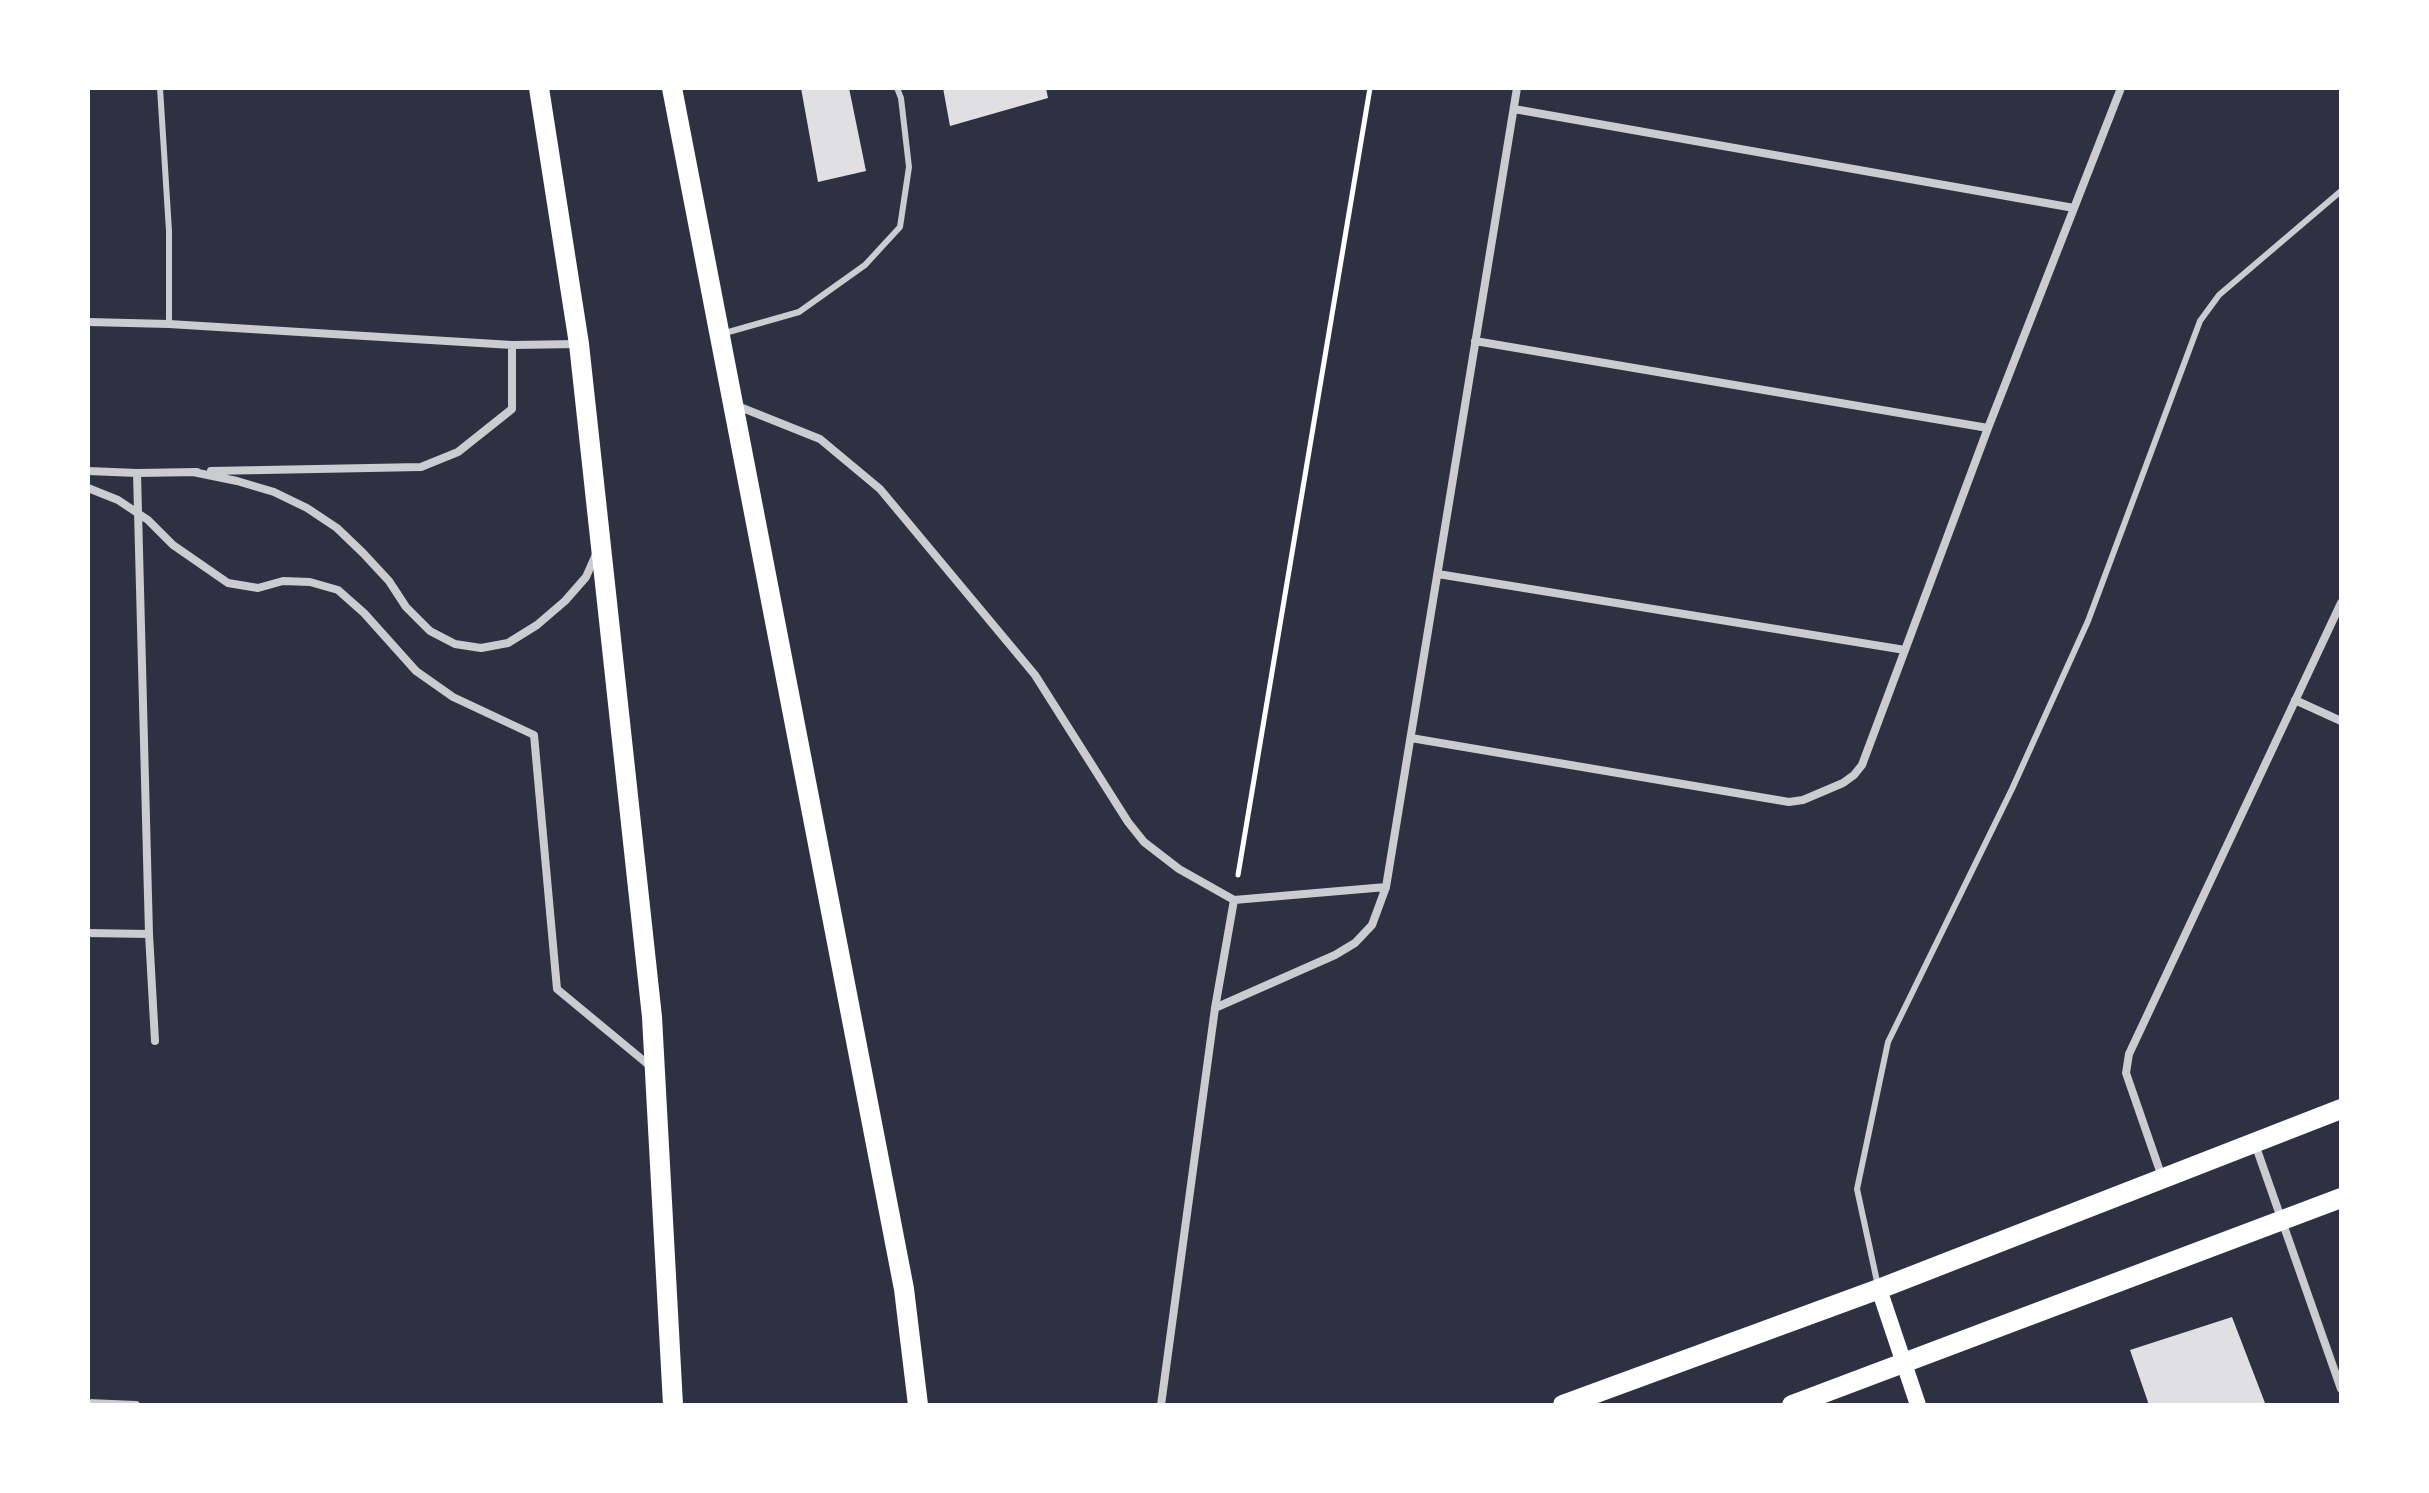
<!DOCTYPE html>
<html>
<head>
<meta charset="utf-8">
<style>
  body { margin:0 }
  #map { position:relative; width:2429px; height:1493px; overflow:hidden; background:#2d3142; font-family:"Sofia Sans Condensed",sans-serif }
  canvas { display:block }
  .frame { position:absolute; inset:0; border:90px solid #fff; pointer-events:none }
</style>
</head>
<body>
<div id="map">
<canvas width="2429" height="1493"></canvas>
<div class="frame"></div>
</div>
<script>
const ctx = document.querySelector('canvas').getContext('2d');
ctx.lineJoin = 'round';
function fill(path, color) {
  ctx.fillStyle = color;
  ctx.fill(path, 'evenodd');
}
function toPath(rows) {
  const path = new Path2D();
  for (const r of rows) {
    path.moveTo(r[0], r[1]);
    for (let i = 2; i < r.length; i += 2) path.lineTo(r[i], r[i + 1]);
  }
  return path;
}
function trace(path, color, width, dash) {
  ctx.strokeStyle = color;
  ctx.lineWidth = width;
  ctx.lineCap = dash ? 'butt' : 'round';
  ctx.setLineDash(dash || []);
  ctx.stroke(path);
}
const building = toPath([
  [801,88,849,88,866,171,818,182],
  [943,88,1046,88,1048,98,950,126],
  [2232,1317,2265,1403,2258,1405,2149,1405,2130,1350]
]);
const path = toPath([
  [1238,875,1370,88]
]);
const service = toPath([
  [160,88,169,231,169,324],
  [725,333,799,312,865,265,900,227,909,167,901,98,897,88],
  [1878,1286,1857,1189,1888,1042,2012,789,2088,621,2200,321,2219,295,2341,191]
]);
const minor = toPath([
  [1514,109,2074,208],
  [88,322,169,324,512,345,578,344],
  [1475,341,1988,428],
  [735,405,820,439,880,489,1035,675,1128,822,1144,842,1179,869,1234,900,1386,887],
  [88,471,137,473,197,472],
  [211,471,421,467,458,452,512,409,512,345],
  [193,472,237,481,274,492,307,508,337,528,363,553,389,581,406,607,430,631,455,644,481,648,508,643,537,625,565,601,586,577,597,552],
  [137,473,149,934,155,1041],
  [88,488,118,500,148,520,173,545,228,583,258,588,283,581,310,582,338,590,364,613,416,671,453,697,534,735,557,989,650,1066],
  [1438,574,1905,650],
  [2295,700,2341,721],
  [1411,738,1789,802,1803,800,1843,783,1854,775,1862,765,1988,428,2121,88],
  [88,933,149,934],
  [1215,1008,1335,955,1355,943,1372,925,1386,887,1517,88],
  [2255,1144,2341,1389],
  [2162,1177,2126,1073,2129,1054,2341,603],
  [88,1403,136,1405],
  [1161,1405,1215,1008,1234,900]
]);
const secondary = toPath([
  [1879,1289,1918,1405]
]);
const primary = toPath([
  [539,88,579,344,652,1017,673,1405],
  [672,88,904,1289,918,1405],
  [1563,1405,1879,1289,2341,1109],
  [1792,1405,2341,1198]
]);
fill(building, '#e0e0e3');
trace(path, '#fff', 5);
trace(service, '#caccd0', 6);
trace(minor, '#caccd0', 8);
trace(secondary, '#fff', 16);
trace(primary, '#fff', 20);
</script>
</body>
</html>
